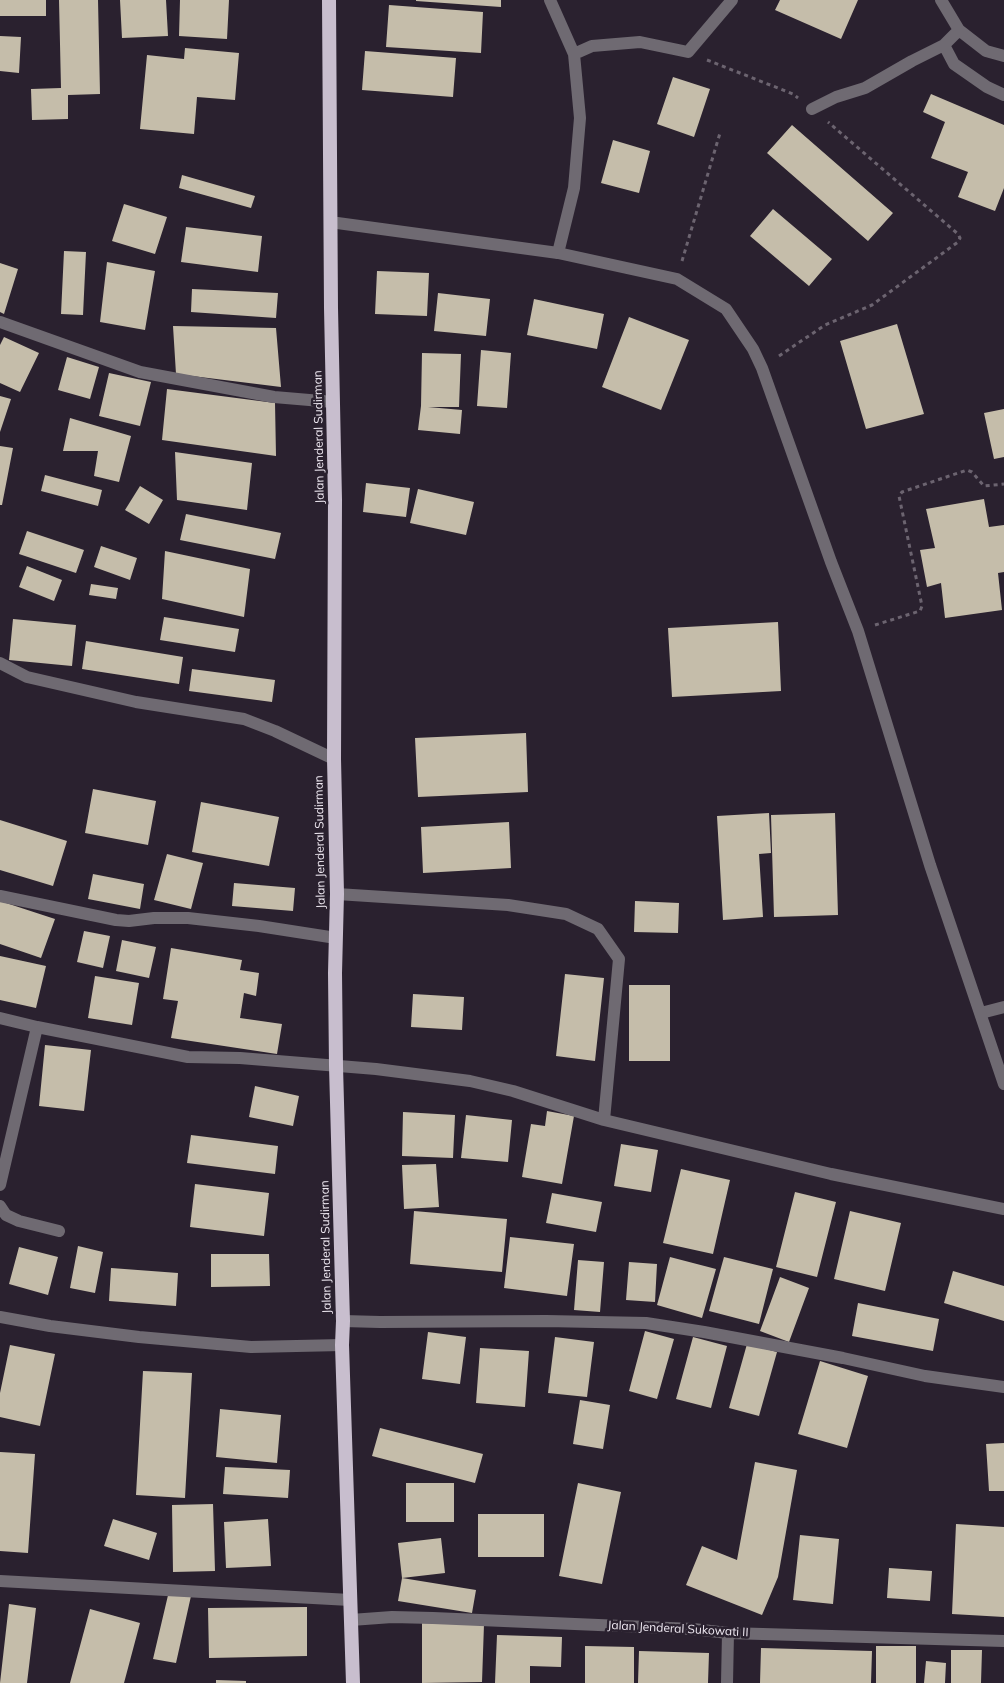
<!DOCTYPE html>
<html>
<head>
<meta charset="utf-8">
<style>
  body { margin:0 }
  canvas { display:block; background:#2a212f }
</style>
</head>
<body>
<canvas width="1004" height="1683"></canvas>
<script>
const ctx = document.querySelector('canvas').getContext('2d');
ctx.lineJoin = 'round';
function fill(path, color) {
  ctx.fillStyle = color;
  ctx.fill(path, 'evenodd');
}
function toPath(rows) {
  const path = new Path2D();
  for (const r of rows) {
    path.moveTo(r[0], r[1]);
    for (let i = 2; i < r.length; i += 2) path.lineTo(r[i], r[i + 1]);
  }
  return path;
}
function trace(path, color, width, dash) {
  ctx.strokeStyle = color;
  ctx.lineWidth = width;
  ctx.lineCap = dash ? 'butt' : 'round';
  ctx.setLineDash(dash || []);
  ctx.stroke(path);
}
function label(font, color, halo, rows, align = 'center') {
  ctx.font = font + ' Mulish,sans-serif';
  ctx.lineWidth = 5;
  ctx.setLineDash([]);
  ctx.textBaseline = 'middle';
  ctx.strokeStyle = halo;
  ctx.fillStyle = color;
  for (const [text, x, y, turn = 0] of rows) {
    ctx.save();
    ctx.translate(x, y);
    ctx.rotate((+turn || 0) * Math.PI / 180);
    ctx.textAlign = isNaN(turn) ? turn : align;
    if (halo) ctx.strokeText(text, 0, 0);
    ctx.fillText(text, 0, 0);
    ctx.restore();
  }
}
const building = toPath([
  [0,0,46,0,46,16,0,16],
  [59,0,98,0,100,94,68,95,68,119,32,120,31,89,61,88],
  [120,0,166,0,168,36,122,38],
  [180,0,229,0,227,39,179,36],
  [416,0,501,0,501,7,416,1],
  [780,0,858,0,841,39,775,10],
  [389,5,483,12,481,53,386,47],
  [0,36,21,37,19,73,0,71],
  [185,48,239,53,235,100,197,97,194,134,140,129,147,55,184,59],
  [365,51,456,58,453,97,362,90],
  [673,77,710,89,694,137,657,124],
  [931,94,1004,125,1004,188,995,211,958,197,968,172,931,158,945,122,923,112],
  [792,125,893,213,868,241,767,153],
  [613,140,650,151,639,193,601,183],
  [182,175,255,196,251,208,179,188],
  [124,204,167,217,155,254,112,241],
  [773,209,832,259,809,286,750,236],
  [186,227,262,236,258,272,181,262],
  [64,251,86,252,83,315,61,314],
  [107,262,155,271,145,330,100,322],
  [0,263,18,269,4,314,0,312],
  [377,271,429,273,427,316,375,314],
  [192,289,278,293,276,318,191,312],
  [438,293,490,299,486,336,434,331],
  [534,299,604,314,597,349,527,335],
  [629,317,689,340,661,410,602,387],
  [897,324,924,414,866,429,840,341],
  [173,326,276,328,281,387,176,374],
  [4,337,39,353,20,392,0,383,0,345],
  [481,350,511,353,507,408,477,406],
  [422,353,461,354,459,407,428,407,462,410,460,434,418,430,421,406],
  [67,357,99,367,90,399,58,390],
  [109,373,151,382,140,426,99,416],
  [167,389,275,403,276,456,162,440],
  [0,396,11,399,0,432],
  [1004,409,1004,457,994,459,984,413],
  [70,418,131,436,119,482,94,476,98,451,63,451],
  [0,446,13,448,2,505,0,505],
  [175,452,252,463,247,510,177,500],
  [45,475,102,490,98,506,41,491],
  [366,483,410,488,406,517,363,512],
  [140,486,163,500,149,524,125,510],
  [418,489,474,502,466,535,410,523],
  [984,499,989,527,1004,525,1004,572,998,573,1002,610,945,618,941,583,927,587,920,550,935,548,926,509],
  [186,514,281,533,275,559,180,540],
  [27,531,84,550,76,573,19,554],
  [101,546,137,558,130,580,94,567],
  [165,551,250,569,244,617,162,599],
  [27,566,62,580,54,601,19,587],
  [91,584,118,588,116,599,89,595],
  [164,617,239,629,235,652,160,640],
  [13,619,76,625,72,666,9,660],
  [778,622,781,691,672,697,668,628],
  [86,641,183,657,179,684,82,669],
  [192,669,275,680,272,702,189,691],
  [526,733,528,792,418,797,415,738],
  [93,789,156,801,148,845,85,833],
  [201,802,279,817,269,866,192,852],
  [769,813,771,853,759,854,763,917,723,920,717,816],
  [835,813,838,915,774,917,771,815],
  [0,820,67,841,53,886,0,870],
  [509,822,511,868,423,873,421,827],
  [167,854,203,863,191,909,154,900],
  [93,874,144,884,140,909,88,899],
  [234,883,295,888,293,911,232,906],
  [0,901,55,919,41,958,0,944],
  [635,901,679,903,678,933,634,932],
  [84,931,110,936,103,968,77,962],
  [122,940,156,947,149,978,116,971],
  [171,948,242,960,240,970,259,973,256,996,244,993,240,1018,282,1024,277,1054,171,1038,178,1001,163,999],
  [0,956,46,966,36,1008,0,1000],
  [565,974,604,978,595,1061,556,1056],
  [95,976,139,983,132,1025,88,1018],
  [629,985,670,985,670,1061,629,1061],
  [413,994,464,997,462,1030,411,1027],
  [45,1045,91,1050,84,1111,39,1106],
  [255,1086,299,1096,293,1126,249,1117],
  [547,1111,574,1116,562,1184,522,1177,531,1124,545,1126],
  [403,1112,455,1115,453,1158,402,1156],
  [466,1115,512,1120,508,1162,461,1158],
  [191,1135,278,1146,275,1174,187,1163],
  [621,1144,658,1150,651,1192,614,1186],
  [436,1164,439,1207,404,1209,402,1165],
  [681,1169,730,1180,713,1254,663,1243],
  [195,1184,269,1193,264,1236,190,1227],
  [795,1192,836,1202,817,1277,776,1267],
  [552,1193,602,1202,596,1232,546,1223],
  [414,1211,507,1219,502,1272,410,1264],
  [850,1211,901,1223,885,1291,834,1279],
  [510,1237,574,1244,567,1296,504,1288],
  [78,1246,103,1252,95,1293,70,1288],
  [19,1247,58,1257,48,1295,9,1284],
  [211,1254,269,1254,270,1286,211,1287],
  [670,1257,716,1269,702,1318,657,1305],
  [724,1257,773,1269,759,1324,709,1311],
  [578,1260,604,1262,600,1312,574,1310],
  [629,1262,657,1264,655,1302,626,1300],
  [111,1268,178,1273,176,1306,109,1301],
  [953,1271,1004,1286,1004,1321,944,1303],
  [780,1277,809,1288,789,1342,760,1331],
  [858,1303,939,1319,933,1351,852,1336],
  [645,1331,674,1339,657,1399,629,1391],
  [428,1332,466,1337,460,1384,422,1379],
  [555,1337,594,1342,587,1397,548,1393],
  [693,1337,727,1346,711,1408,676,1399],
  [747,1344,777,1352,759,1416,729,1408],
  [10,1345,55,1354,40,1426,0,1417,0,1393],
  [480,1348,529,1351,525,1407,476,1403],
  [820,1361,868,1376,847,1448,798,1434],
  [143,1371,192,1373,185,1498,136,1495],
  [580,1400,610,1405,603,1449,573,1444],
  [220,1409,281,1415,277,1463,216,1457],
  [380,1428,483,1454,475,1483,372,1456],
  [1004,1443,1004,1491,989,1491,986,1444],
  [0,1452,35,1454,28,1553,0,1551],
  [755,1462,797,1470,778,1577,762,1615,686,1585,702,1546,737,1560],
  [225,1467,290,1470,288,1498,223,1494],
  [406,1483,454,1483,454,1522,406,1522],
  [578,1483,621,1492,602,1584,559,1576],
  [213,1504,215,1571,173,1572,172,1505],
  [478,1514,544,1514,544,1557,478,1557],
  [113,1519,157,1533,149,1560,104,1546],
  [268,1519,271,1566,226,1568,224,1522],
  [956,1524,1004,1527,1004,1617,952,1614],
  [800,1535,839,1539,833,1604,793,1600],
  [441,1538,445,1573,402,1578,398,1543],
  [889,1568,932,1571,930,1601,887,1598],
  [402,1578,476,1590,472,1613,398,1601],
  [169,1591,191,1596,176,1663,153,1659],
  [9,1604,36,1608,27,1683,0,1683],
  [307,1607,307,1656,209,1658,208,1608],
  [90,1609,140,1623,124,1683,70,1683],
  [422,1623,484,1624,482,1682,422,1683],
  [497,1635,562,1637,561,1667,530,1666,530,1683,495,1683],
  [585,1646,634,1647,634,1683,585,1683],
  [876,1646,916,1646,916,1683,876,1683],
  [761,1648,872,1651,871,1683,760,1683],
  [951,1650,982,1650,981,1683,951,1683],
  [639,1651,709,1653,708,1683,638,1683],
  [926,1661,946,1663,945,1683,924,1683],
  [216,1680,246,1681,246,1683,216,1683]
]);
const path = toPath([
  [707,60,793,94,798,98],
  [682,261,720,133],
  [779,356,825,325,872,305,958,242,960,238,958,234,828,122],
  [875,625,920,611,922,606,899,496,902,492,967,470,972,472,984,486,1004,484]
]);
const service = toPath([
  [550,0,574,54,580,118,574,188,558,253],
  [941,0,959,30,986,51,1004,56],
  [959,30,944,45,954,64,987,87,1004,95],
  [574,54,592,46,640,42,688,52,732,0],
  [812,109,836,97,865,88,912,61,944,45]
]);
const minor = toPath([
  [0,322,140,372,274,397,333,402],
  [0,663,27,677,136,702,244,719,275,731,334,759],
  [337,894,508,905,566,914,598,929,619,959,604,1120],
  [0,896,116,920,129,921,154,918,188,918,259,926,336,938],
  [981,1013,1004,1007],
  [0,1018,37,1027,188,1057,240,1058,376,1069,470,1081,513,1091,604,1120,831,1174,1004,1209],
  [0,1185,37,1027],
  [0,1206,6,1215,19,1221,59,1231],
  [0,1317,50,1326,139,1337,251,1347,342,1345],
  [343,1321,380,1322,546,1321,646,1323,704,1332,843,1358,925,1376,1004,1387],
  [0,1581,350,1600],
  [351,1620,392,1617,433,1618,693,1629,728,1633,1004,1641],
  [727,1683,728,1633]
]);
const tertiary = toPath([
  [330,222,558,253,677,279,726,309,753,349,762,368,831,562,858,631,930,865,1004,1084]
]);
const trunk = toPath([
  [329,0,331,308,335,500,334,759,337,894,335,973,336,1066,343,1321,342,1345,353,1683]
]);
const streetNames = [
  ["Jalan Jenderal Sudirman",319,437,-91],
  ["Jalan Jenderal Sudirman",320,842,-91],
  ["Jalan Jenderal Sudirman",326,1247,-91],
  ["Jalan Jenderal Sukowati II",678,1629,3]
];
fill(building, '#c5bdaa');
trace(path, '#6c6470', 3, [4, 4]);
trace(service, '#6f6a72', 12);
trace(minor, '#6f6a72', 12);
trace(tertiary, '#6f6a72', 12);
trace(trunk, '#c8bece', 14);
label('12px', '#eee8f1', '#2a212f', streetNames);
</script>
</body>
</html>
